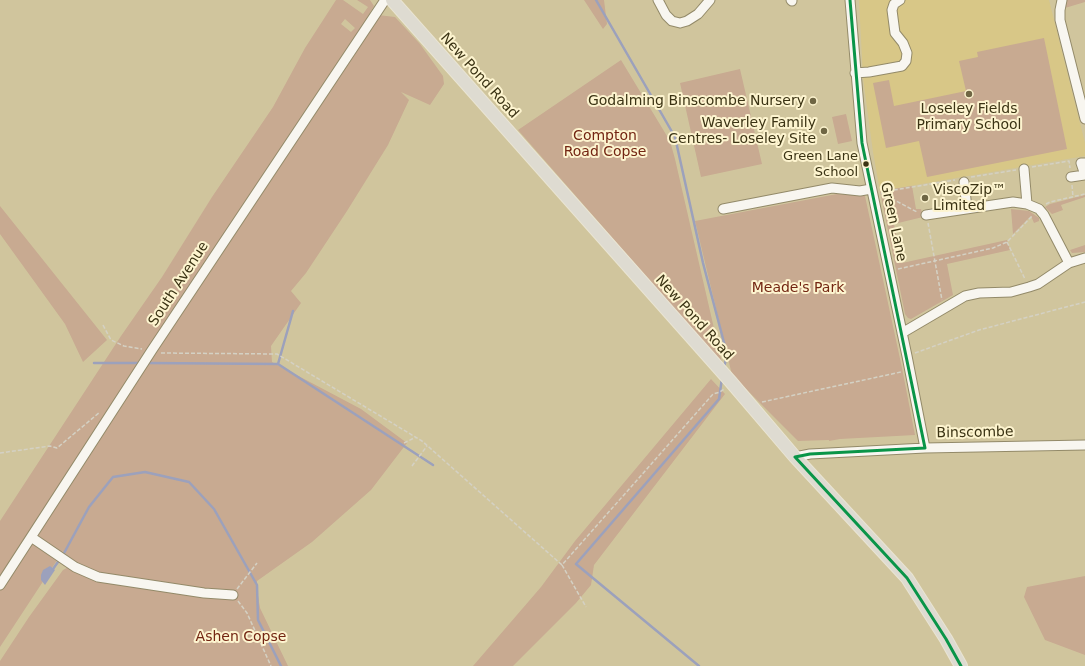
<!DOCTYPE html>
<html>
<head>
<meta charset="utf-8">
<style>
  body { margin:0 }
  canvas { display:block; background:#d0c59d }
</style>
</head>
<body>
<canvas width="1085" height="666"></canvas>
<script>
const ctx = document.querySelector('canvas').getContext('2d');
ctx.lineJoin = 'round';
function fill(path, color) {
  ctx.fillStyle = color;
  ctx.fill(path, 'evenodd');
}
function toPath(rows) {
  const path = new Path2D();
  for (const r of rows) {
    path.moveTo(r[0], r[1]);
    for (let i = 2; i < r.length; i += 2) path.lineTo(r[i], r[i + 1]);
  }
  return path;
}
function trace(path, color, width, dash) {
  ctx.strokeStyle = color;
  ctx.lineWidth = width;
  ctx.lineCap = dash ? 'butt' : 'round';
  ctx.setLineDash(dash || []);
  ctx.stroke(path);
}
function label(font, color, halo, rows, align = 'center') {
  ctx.font = font + ' "DejaVu Sans",sans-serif';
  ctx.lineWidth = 4;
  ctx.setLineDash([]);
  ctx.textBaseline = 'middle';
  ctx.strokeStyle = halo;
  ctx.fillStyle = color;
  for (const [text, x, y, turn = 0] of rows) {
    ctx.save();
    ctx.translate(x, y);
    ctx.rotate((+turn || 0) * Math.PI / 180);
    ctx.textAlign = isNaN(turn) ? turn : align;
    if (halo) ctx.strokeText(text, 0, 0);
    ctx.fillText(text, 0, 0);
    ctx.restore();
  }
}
const built = toPath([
  [859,0,1049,0,1085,143,1085,156,880,191,873,152,863,78]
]);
const green = toPath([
  [336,0,343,0,363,14,368,7,357,0,370,0,374,6,353,41,378,15,395,17,420,44,443,76,444,84,430,105,401,92,409,100,388,145,347,211,306,273,291,291,301,303,271,346,272,362,361,409,407,443,371,490,312,542,257,581,257,590,260,608,288,666,0,666,0,661,29,617,63,570,76,563,64,557,63,551,0,647,0,521,121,336,162,277,212,197,273,107,305,48],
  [345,19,355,28,351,32,341,24],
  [584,0,604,0,607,24,603,29],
  [1066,0,1085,0,1085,2,1065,8],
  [1044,38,1067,149,927,177,919,141,886,148,873,83,889,80,894,106,966,91,959,61,978,57,977,52],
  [621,60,670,141,675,159,722,363,518,130],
  [740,69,762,164,701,177,680,83],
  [846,114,852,141,838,144,832,117],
  [912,186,916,209,921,209,923,217,894,224,902,263,1007,240,1010,250,947,264,953,295,911,319,908,318,905,314,880,191],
  [837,194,865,196,902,368,915,435,840,439,829,441,829,440,798,441,732,375,695,221],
  [1085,195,1085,197,1061,205,1063,210,1052,214,1045,207,1050,204],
  [0,206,107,340,83,362,65,324,0,234],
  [1011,209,1029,211,1039,218,1039,221,1034,223,1031,216,1013,234],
  [1085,245,1085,252,1072,253,1070,250],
  [711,379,725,394,594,565,591,585,576,603,513,666,473,666,541,587,575,541],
  [1085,576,1085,655,1045,640,1024,597,1027,587]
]);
const water = toPath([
  [50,566,55,570,45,585,41,580,41,575,43,570]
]);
const stream = toPath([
  [596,0,675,137,703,263,727,354,724,368],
  [94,363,140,363],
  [147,363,278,364,433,465],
  [278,364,293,311],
  [63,555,89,507,113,477,145,472,189,482,214,509,257,585,258,620,281,666],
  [53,569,60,559],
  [699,666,576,564,719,399,722,378]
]);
const path = toPath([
  [1032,167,1069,161,1070,168],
  [971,177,1016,170],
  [1072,185,1073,197],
  [882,192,955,180],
  [881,193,917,212],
  [1046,204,1050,202,1085,194],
  [928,223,942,300],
  [1007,242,1025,279],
  [898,269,993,248,1007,242,1033,215],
  [103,325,111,340,124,346,142,349],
  [161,353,277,354,422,441,562,565,713,394,720,392,724,389],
  [915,353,979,330,1085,302],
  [762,402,901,372],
  [404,443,416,437],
  [0,453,50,446,57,448,100,412],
  [412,466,427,446],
  [562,565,586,607],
  [237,589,257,563],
  [238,601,247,613,271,666]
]);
const minor = toPath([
  [658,0,666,15,672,21,680,23,687,21,698,14,710,0],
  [791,0,792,1],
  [850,0,862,143,907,356,925,448],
  [1062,0,1060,10,1060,20,1085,119],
  [855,73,869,72,902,66,906,61,907,53,903,43,895,33,892,10,894,4,900,0],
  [1024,169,1027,204],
  [1071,177,1085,175,1081,163,1085,163],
  [964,182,967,208],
  [723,209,832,188,860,191,871,189],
  [926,215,1013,202,1027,204,1039,209,1044,215,1069,263],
  [902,333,965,296,979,293,1011,292,1029,287,1038,284,1069,263,1085,258],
  [795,457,810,454,925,448,1085,445],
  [31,537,75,567,98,577,204,593,233,595],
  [0,585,152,350,385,0]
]);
const major = toPath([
  [392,0,731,382,795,457,907,578,946,639,961,666]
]);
const bus1 = toPath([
  [850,0,862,143,925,448],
  [795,457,907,578,946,639,961,666],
  [795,457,810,454,925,448]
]);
const markers = [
  [969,94,4,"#6f6644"],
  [813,101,4,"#6f6644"],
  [824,131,4,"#6f6644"],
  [866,164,3.5,"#3b3314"],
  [925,198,4,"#6f6644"]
];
const busNames = [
  ["Green Lane",858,157],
  ["School",858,173]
];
const streetNames = [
  ["New Pond Road",479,76,48],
  ["Green Lane",893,222,78],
  ["South Avenue",179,284,-57],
  ["New Pond Road",694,318,48],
  ["Binscombe",975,433,-1]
];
const poiNames = [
  ["Godalming Binscombe Nursery",805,101],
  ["Loseley Fields",969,109,"center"],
  ["Primary School",969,125,"center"],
  ["Waverley Family",816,123],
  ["Centres- Loseley Site",816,139],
  ["ViscoZip™",933,190,"left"],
  ["Limited",933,206,"left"]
];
const parkNames = [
  ["Compton",605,136],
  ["Road Copse",605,152],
  ["Meade's Park",798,288],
  ["Ashen Copse",241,637]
];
fill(built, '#d8c787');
fill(green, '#c8aa91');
fill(water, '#9ca1bc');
trace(stream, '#9ca1bc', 2.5);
trace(minor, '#938a69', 11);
trace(major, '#eae5d3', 14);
trace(path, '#d4d1c4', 1.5, [4, 2]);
trace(minor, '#f8f6f0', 9);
trace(major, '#dedbd1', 12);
trace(bus1, '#099548', 3);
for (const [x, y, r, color] of markers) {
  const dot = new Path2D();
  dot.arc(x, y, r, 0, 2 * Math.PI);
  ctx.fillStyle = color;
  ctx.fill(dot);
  trace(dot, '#fdf4cf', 1.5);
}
label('13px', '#3b3314', '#fdf4cf', busNames, 'right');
label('14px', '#3b3314', '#fdf4cf', streetNames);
label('14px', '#3b3314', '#fdf4cf', poiNames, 'right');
label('14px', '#732512', '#fdf4cf', parkNames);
</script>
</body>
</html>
